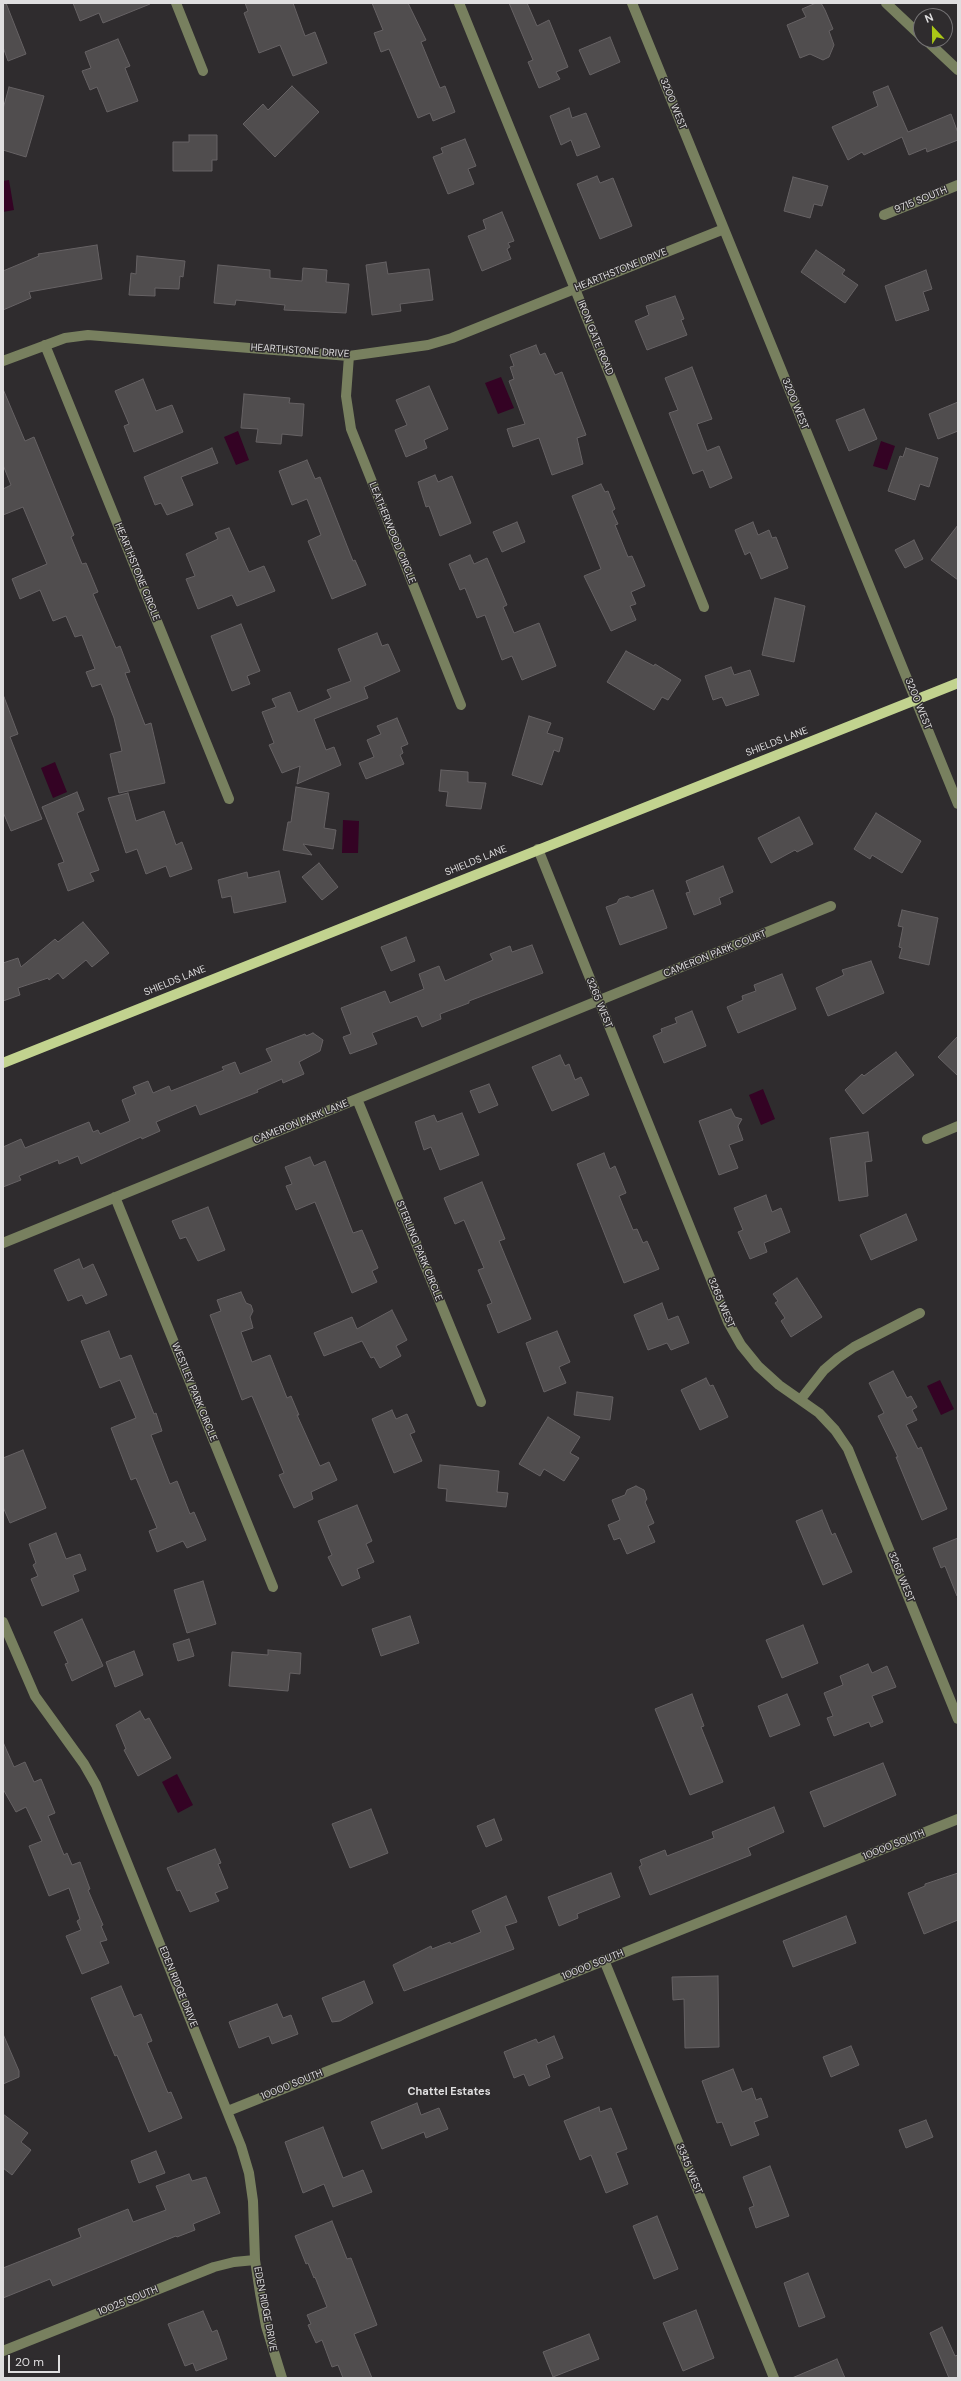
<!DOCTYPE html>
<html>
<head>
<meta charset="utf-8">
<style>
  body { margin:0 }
  #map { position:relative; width:961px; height:2381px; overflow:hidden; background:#2f2c2e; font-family:"DM Sans",sans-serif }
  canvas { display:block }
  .frame { position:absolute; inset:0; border:4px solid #dfdedf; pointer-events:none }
  .north { position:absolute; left:913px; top:8px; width:40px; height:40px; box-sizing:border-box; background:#2f2c2e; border:1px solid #757375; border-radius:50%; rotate:338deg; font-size:11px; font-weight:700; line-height:16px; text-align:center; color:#dfdedf }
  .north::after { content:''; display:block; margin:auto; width:14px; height:18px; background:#aac717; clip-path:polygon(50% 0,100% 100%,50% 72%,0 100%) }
  .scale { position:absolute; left:8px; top:2355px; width:52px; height:18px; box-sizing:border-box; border:2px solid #dfdedf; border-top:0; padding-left:5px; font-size:12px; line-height:14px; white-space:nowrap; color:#dfdedf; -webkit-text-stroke:3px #2f2c2e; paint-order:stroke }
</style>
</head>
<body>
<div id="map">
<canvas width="961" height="2381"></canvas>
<div class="frame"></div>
<div class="north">N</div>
<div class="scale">20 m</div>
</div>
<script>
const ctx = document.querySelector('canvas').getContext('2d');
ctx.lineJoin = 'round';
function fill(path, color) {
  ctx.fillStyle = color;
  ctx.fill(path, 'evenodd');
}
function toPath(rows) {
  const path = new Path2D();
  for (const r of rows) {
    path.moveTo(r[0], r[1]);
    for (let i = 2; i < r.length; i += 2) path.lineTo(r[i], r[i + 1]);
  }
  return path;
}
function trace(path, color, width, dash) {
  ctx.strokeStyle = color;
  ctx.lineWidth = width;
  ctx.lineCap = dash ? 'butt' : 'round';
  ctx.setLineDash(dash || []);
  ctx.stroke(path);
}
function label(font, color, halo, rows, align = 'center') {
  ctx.font = font + ' "DM Sans",sans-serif';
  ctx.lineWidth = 3;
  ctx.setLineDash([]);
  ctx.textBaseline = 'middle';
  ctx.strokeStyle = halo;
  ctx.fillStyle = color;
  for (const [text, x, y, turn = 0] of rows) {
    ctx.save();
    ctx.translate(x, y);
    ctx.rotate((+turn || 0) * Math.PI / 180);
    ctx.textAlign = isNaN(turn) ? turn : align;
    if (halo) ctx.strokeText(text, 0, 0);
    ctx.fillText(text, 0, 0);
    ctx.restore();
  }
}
const water = toPath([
  [9,180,14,210,3,212,3,181],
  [501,377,514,408,498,414,485,383],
  [238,431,249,460,236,465,224,437],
  [881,441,895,446,887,470,873,466],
  [55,762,67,792,53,798,41,768],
  [343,820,359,821,358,853,342,853],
  [763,1089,775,1119,761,1125,749,1095],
  [940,1380,954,1409,941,1415,927,1386],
  [177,1774,193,1805,178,1813,162,1782]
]);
const building = toPath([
  [3,3,6,3,26,54,8,61,3,47,3,3],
  [73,3,150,3,150,4,103,23,99,13,80,21,73,3],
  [245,3,293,3,305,36,315,32,327,63,293,76,280,45,259,53,244,13,248,11,245,3],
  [372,3,408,3,426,40,421,42,440,88,445,86,455,112,433,121,430,113,418,118,389,49,381,52,374,33,383,30,372,3],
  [509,3,527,3,537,26,549,20,568,67,556,72,560,79,539,88,528,62,533,60,509,3],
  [816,3,821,3,825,10,833,29,829,31,834,45,829,57,823,60,810,54,800,58,787,25,806,17,802,9,816,3],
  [610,37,620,62,590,75,579,50,610,37],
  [118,39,130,66,125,68,138,101,107,112,97,87,90,90,82,71,91,68,85,52,118,39],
  [292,86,319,112,275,157,243,124,263,104,268,110,292,86],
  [888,86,908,132,951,114,958,133,958,140,927,152,926,148,909,155,902,137,864,155,862,152,848,160,832,127,878,106,873,92,888,86],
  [9,87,44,96,26,157,3,150,3,109,9,87],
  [569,108,572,118,586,113,600,147,577,156,571,140,561,145,550,116,569,108],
  [189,135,217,135,217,160,212,160,212,171,173,171,173,142,189,142,189,135],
  [465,139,476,166,468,169,474,184,448,194,433,157,443,153,441,148,465,139],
  [597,176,600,183,613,178,632,226,600,239,577,184,597,176],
  [793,177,828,186,822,206,814,204,810,218,784,211,793,177],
  [502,212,514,241,508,243,510,247,507,249,511,259,482,271,468,236,486,229,483,220,502,212],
  [97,245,102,279,29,292,31,298,3,310,3,271,39,256,38,254,97,245],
  [816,250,845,270,842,274,858,285,845,303,801,272,816,250],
  [137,256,185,261,183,277,180,276,179,289,155,288,155,296,129,295,131,273,136,274,137,256],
  [386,262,388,274,429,269,433,300,400,304,401,311,372,315,366,265,386,262],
  [218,265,270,270,270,278,302,281,303,268,327,270,326,282,349,284,346,313,284,310,285,305,236,300,235,305,214,303,218,265],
  [926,270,932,289,923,292,929,310,896,321,885,286,926,270],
  [675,296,684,319,681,320,687,335,647,350,635,321,649,315,646,306,675,296],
  [536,345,540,355,545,353,555,375,562,372,586,435,577,438,583,464,552,475,539,438,513,447,507,429,525,424,509,381,514,379,510,367,514,366,510,355,536,345],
  [692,367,712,419,697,424,707,451,719,446,732,478,710,488,703,470,693,474,669,413,678,410,665,378,692,367],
  [143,379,156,411,172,405,183,432,134,452,124,426,129,424,115,391,143,379],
  [429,386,448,429,424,440,427,448,406,457,395,430,407,425,396,400,429,386],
  [3,389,25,441,34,437,74,535,71,537,82,564,86,563,98,592,93,594,116,648,120,646,130,672,125,673,145,725,151,723,165,783,119,793,110,754,122,751,114,718,101,684,92,687,86,672,95,669,82,635,75,637,66,616,53,621,40,590,20,599,12,579,47,564,23,507,3,515,3,489,11,485,3,465,3,389],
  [244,394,290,398,289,403,304,404,302,436,282,434,281,444,256,442,258,429,241,428,244,394],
  [958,402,958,431,938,439,929,414,958,402],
  [864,409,877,439,849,451,836,420,864,409],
  [212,448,218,463,181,477,193,505,167,515,161,503,155,505,144,477,212,448],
  [906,448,938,458,929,487,920,484,915,500,888,491,900,456,903,457,906,448],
  [307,460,315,479,320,477,353,561,355,560,366,585,332,599,308,541,321,535,307,499,292,505,279,471,307,460],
  [435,475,438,482,452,476,471,523,440,536,429,506,426,507,418,482,435,475],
  [601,484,605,492,608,491,615,509,612,511,618,524,615,525,628,557,632,556,645,586,631,592,636,604,630,606,636,620,611,631,584,576,601,569,572,496,601,484],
  [517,522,525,542,502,552,493,532,517,522],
  [753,522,758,535,769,530,772,538,776,537,788,568,761,579,750,552,745,555,735,530,753,522],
  [958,525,958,580,931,560,958,525],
  [229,528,249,572,264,566,275,591,237,606,232,595,198,609,186,579,195,576,186,554,218,539,215,533,229,528],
  [914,540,923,559,905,568,895,550,914,540],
  [470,555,474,564,487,558,507,605,503,607,514,633,539,623,556,666,522,680,512,656,502,660,485,615,477,618,465,588,460,590,449,564,470,555],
  [775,598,805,606,794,662,762,655,775,598],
  [241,624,260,671,247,676,250,684,232,691,211,636,241,624],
  [377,633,382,646,388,644,400,671,364,687,368,698,314,719,326,750,334,747,341,765,297,784,300,766,282,773,269,745,274,743,262,712,276,707,272,699,290,692,298,712,331,698,327,690,351,681,338,649,377,633],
  [626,651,654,666,655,664,681,680,668,700,662,697,654,710,607,682,626,651],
  [731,667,734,675,750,670,759,695,726,706,722,697,713,700,705,676,731,667],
  [4,697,18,734,10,737,42,819,11,831,3,812,4,697],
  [529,716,551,723,547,733,563,738,559,752,554,750,542,785,512,775,529,716],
  [397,718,408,744,401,747,403,753,400,755,404,764,366,779,359,763,374,757,367,740,381,734,377,726,397,718],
  [441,770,468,772,468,782,486,783,481,809,446,806,448,792,439,791,441,770],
  [296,787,329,793,324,828,336,830,333,849,303,844,312,855,283,850,288,822,291,822,296,787],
  [77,792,84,810,77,813,99,870,90,873,94,881,68,891,58,864,64,862,42,807,77,792],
  [128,793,136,821,164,811,176,845,182,842,192,869,170,877,166,866,146,874,137,849,126,853,108,798,128,793],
  [876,813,921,841,902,873,872,855,870,859,854,849,876,813],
  [799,817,813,844,797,852,795,850,771,863,758,838,799,817],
  [319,863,338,887,322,900,302,877,319,863],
  [723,866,733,892,719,898,721,904,694,915,686,893,690,892,686,881,723,866],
  [279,871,286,902,234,913,231,896,222,898,218,880,247,872,248,878,279,871],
  [653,890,667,928,620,945,606,907,617,903,619,899,628,896,631,898,653,890],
  [902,910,938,918,929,965,899,958,902,948,899,947,903,927,898,926,902,910],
  [83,922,109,953,92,967,86,960,63,979,58,973,49,980,48,978,18,988,20,995,3,1001,3,963,18,958,21,967,55,939,58,942,83,922],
  [406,937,415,961,391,971,381,947,406,937],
  [532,945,543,973,469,1001,469,1003,440,1014,441,1019,422,1027,417,1016,372,1033,377,1044,350,1054,343,1037,351,1034,341,1008,385,991,390,1003,424,989,419,974,439,966,445,981,493,960,490,954,510,946,512,952,532,945],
  [871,961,884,993,828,1016,816,988,844,975,842,970,871,961],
  [782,974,796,1009,738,1033,727,1007,743,1000,742,996,756,991,754,985,782,974],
  [692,1011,706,1046,664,1063,653,1036,662,1032,661,1029,677,1023,675,1018,692,1011],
  [313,1033,323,1040,320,1051,299,1062,304,1074,283,1083,282,1079,257,1090,258,1092,200,1115,196,1105,156,1122,160,1131,142,1139,141,1137,81,1164,78,1156,59,1164,58,1160,19,1176,21,1180,3,1187,3,1147,21,1139,25,1148,89,1122,93,1132,98,1130,100,1134,130,1121,122,1100,136,1094,133,1087,148,1081,153,1093,169,1086,171,1091,224,1070,222,1067,235,1062,240,1074,272,1061,266,1049,305,1034,306,1036,313,1033],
  [958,1036,958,1076,938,1057,958,1036],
  [896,1052,914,1075,863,1114,845,1090,862,1074,864,1076,896,1052],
  [560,1055,565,1066,569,1064,575,1080,581,1077,589,1095,552,1111,532,1067,560,1055],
  [489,1084,498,1105,479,1113,470,1091,489,1084],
  [731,1109,735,1117,742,1119,738,1126,743,1140,729,1145,738,1168,719,1175,699,1121,731,1109],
  [462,1113,479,1155,440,1170,431,1147,424,1150,415,1122,434,1115,437,1122,462,1113],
  [868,1132,872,1161,865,1162,868,1196,839,1201,830,1138,868,1132],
  [604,1153,610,1169,615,1166,626,1193,619,1196,633,1230,637,1229,643,1243,647,1241,659,1269,624,1283,577,1164,604,1153],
  [310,1157,314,1166,325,1161,353,1233,362,1230,378,1268,372,1271,377,1282,352,1293,315,1202,296,1210,286,1186,292,1184,285,1167,310,1157],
  [482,1182,505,1239,499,1241,531,1319,498,1333,487,1305,492,1303,478,1270,484,1268,464,1220,455,1224,444,1198,482,1182],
  [766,1195,772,1212,781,1208,790,1232,764,1243,767,1252,750,1259,738,1232,743,1230,734,1208,766,1195],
  [208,1207,225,1250,198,1261,186,1237,180,1239,172,1221,208,1207],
  [906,1214,917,1240,871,1260,860,1235,906,1214],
  [79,1259,83,1269,93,1264,107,1295,86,1304,82,1295,68,1301,54,1270,79,1259],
  [797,1278,822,1317,791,1337,781,1321,785,1318,775,1303,778,1301,773,1294,797,1278],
  [241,1292,246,1303,251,1305,253,1311,250,1317,253,1328,241,1332,252,1362,270,1355,287,1398,291,1396,299,1415,297,1415,320,1466,329,1462,337,1480,311,1492,313,1499,294,1508,279,1475,284,1473,252,1396,242,1400,210,1315,221,1311,217,1300,241,1292],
  [662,1303,668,1320,678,1316,689,1343,671,1350,667,1343,648,1350,634,1315,662,1303],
  [392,1310,407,1340,396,1346,401,1356,380,1368,374,1357,371,1358,362,1341,324,1356,314,1333,352,1317,357,1329,392,1310],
  [109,1331,120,1359,131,1355,154,1414,156,1413,162,1431,151,1435,170,1484,177,1481,190,1514,194,1512,206,1540,187,1548,183,1541,157,1552,149,1531,157,1528,136,1478,131,1480,111,1428,136,1418,120,1380,100,1388,81,1341,109,1331],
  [557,1331,570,1362,559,1367,566,1383,544,1392,526,1343,557,1331],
  [893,1371,907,1398,911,1396,917,1407,912,1410,917,1420,906,1425,918,1449,921,1447,947,1509,922,1520,896,1457,898,1457,878,1416,884,1413,869,1383,893,1371],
  [706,1378,710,1386,713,1385,728,1417,700,1430,681,1390,706,1378],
  [577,1392,613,1397,610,1420,574,1415,577,1392],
  [392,1410,396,1419,407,1414,415,1432,410,1434,422,1461,394,1473,372,1419,392,1410],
  [548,1417,580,1437,570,1453,579,1458,564,1481,544,1469,540,1476,519,1464,548,1417],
  [23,1450,46,1508,10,1523,3,1507,3,1458,23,1450],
  [440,1465,499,1471,497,1492,508,1493,506,1507,446,1501,447,1489,438,1488,440,1465],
  [636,1486,644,1490,647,1499,645,1502,654,1523,648,1526,655,1542,627,1554,620,1538,614,1540,608,1525,620,1520,612,1500,625,1495,627,1490,636,1486],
  [357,1505,372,1541,366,1544,374,1562,357,1569,360,1578,342,1586,328,1557,332,1555,318,1521,357,1505],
  [822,1510,832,1535,835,1533,852,1572,823,1585,796,1521,822,1510],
  [56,1533,66,1559,80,1554,86,1570,73,1575,79,1591,42,1606,31,1579,38,1576,33,1565,36,1563,29,1544,56,1533],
  [958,1538,958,1596,957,1596,945,1566,941,1568,933,1548,958,1538],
  [203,1581,216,1624,187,1633,174,1590,203,1581],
  [410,1616,419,1643,381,1656,372,1629,410,1616],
  [82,1619,103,1666,72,1681,65,1664,68,1663,54,1632,82,1619],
  [803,1625,818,1663,782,1678,766,1640,803,1625],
  [189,1639,194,1656,178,1661,173,1644,189,1639],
  [268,1650,301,1653,300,1674,290,1673,288,1691,229,1686,232,1652,268,1655,268,1650],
  [134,1651,143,1675,115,1687,106,1662,134,1651],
  [868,1664,872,1673,887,1666,896,1687,872,1696,883,1722,871,1727,869,1722,834,1736,827,1718,833,1716,824,1693,843,1685,840,1676,868,1664],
  [692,1694,704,1726,701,1727,723,1782,690,1795,655,1709,692,1694],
  [787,1694,800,1725,770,1737,758,1706,787,1694],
  [140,1711,145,1720,149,1718,171,1758,138,1776,124,1750,126,1749,116,1725,140,1711],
  [3,1742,14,1767,25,1762,34,1782,41,1779,55,1813,48,1816,64,1855,67,1853,72,1865,80,1862,90,1889,88,1890,103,1925,101,1926,107,1940,100,1942,109,1963,82,1974,66,1936,81,1930,77,1921,80,1919,69,1888,49,1896,29,1846,42,1841,26,1807,16,1812,3,1789,3,1742],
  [883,1763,896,1795,824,1827,810,1792,883,1763],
  [774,1807,784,1832,748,1848,751,1855,650,1895,639,1867,642,1865,640,1860,665,1850,667,1856,714,1838,712,1832,774,1807],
  [371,1809,388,1853,350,1868,332,1824,371,1809],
  [494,1819,502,1840,486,1847,477,1826,494,1819],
  [215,1849,221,1863,218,1864,228,1888,215,1893,219,1901,190,1912,180,1890,177,1891,167,1868,215,1849],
  [611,1873,620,1897,577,1914,578,1918,559,1926,548,1897,611,1873],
  [958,1873,958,1920,924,1934,908,1893,925,1886,925,1884,958,1873],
  [506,1896,517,1922,505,1926,514,1949,404,1991,393,1965,431,1946,432,1949,450,1942,451,1944,481,1932,472,1911,506,1896],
  [846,1916,856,1943,793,1967,783,1941,846,1916],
  [718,1976,719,2047,685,2048,684,1999,673,2000,672,1977,718,1976],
  [364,1981,373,2003,340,2021,332,2022,322,1998,364,1981],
  [121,1986,134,2017,141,2014,152,2041,147,2043,168,2093,171,2092,182,2118,149,2132,117,2055,115,2056,91,1998,121,1986],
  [277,2004,283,2018,291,2015,298,2034,272,2044,269,2036,239,2048,229,2022,277,2004],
  [3,2034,19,2071,19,2077,3,2084,3,2034],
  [554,2036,563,2058,546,2065,550,2077,529,2086,524,2074,514,2078,504,2052,536,2039,538,2043,554,2036],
  [851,2046,859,2065,831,2077,823,2057,851,2046],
  [733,2069,742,2092,752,2088,756,2100,761,2098,768,2117,754,2122,759,2135,731,2146,722,2122,717,2123,702,2081,733,2069],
  [417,2103,421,2115,439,2108,448,2129,426,2138,424,2132,382,2149,371,2122,417,2103],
  [599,2107,600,2112,611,2108,627,2149,616,2153,628,2184,606,2193,591,2155,580,2160,564,2121,599,2107],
  [3,2114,28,2133,21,2142,31,2150,12,2175,3,2168,3,2114],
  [926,2120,933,2137,906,2148,899,2130,926,2120],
  [323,2127,343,2178,363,2170,372,2192,333,2207,324,2184,303,2193,285,2142,323,2127],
  [156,2151,165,2173,139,2183,131,2161,156,2151],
  [770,2166,789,2216,756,2228,749,2208,754,2206,743,2177,770,2166],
  [189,2174,192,2181,206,2177,220,2213,193,2224,195,2230,177,2237,176,2236,53,2286,50,2279,3,2298,3,2268,81,2237,78,2229,128,2209,133,2222,166,2210,156,2186,189,2174],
  [657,2216,678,2269,654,2279,633,2226,657,2216],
  [332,2221,347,2259,351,2258,377,2325,354,2334,372,2378,343,2378,338,2365,332,2367,322,2340,316,2343,308,2325,311,2324,307,2315,327,2307,315,2277,314,2278,308,2263,306,2264,295,2236,332,2221],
  [808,2273,825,2317,799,2327,784,2283,808,2273],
  [696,2310,714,2358,683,2371,663,2323,696,2310],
  [203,2311,212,2332,217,2330,227,2359,196,2371,193,2363,185,2366,168,2324,203,2311],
  [942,2327,955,2356,958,2355,958,2378,949,2378,930,2333,942,2327],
  [589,2334,599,2359,553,2377,543,2352,589,2334],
  [837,2359,845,2378,792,2378,837,2359]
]);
const minor = toPath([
  [176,3,203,71],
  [459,3,704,607],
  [632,3,958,804],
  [886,3,921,36],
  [926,40,958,70],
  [884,215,958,185],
  [45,345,229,799],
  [349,356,346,396,351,429,461,705],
  [3,361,65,338,88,335,349,356,428,345,452,338,724,229],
  [538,849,728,1322,741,1345,758,1366,779,1385,819,1413,835,1430,848,1449,958,1719],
  [357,1099,481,1402],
  [927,1139,958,1126],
  [115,1197,273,1587],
  [3,1243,831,906],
  [801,1399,824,1370,838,1358,854,1347,920,1313],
  [3,1622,35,1696,84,1764,96,1785,241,2146,249,2173,253,2201,255,2260,260,2293,266,2326,282,2378],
  [604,1960,774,2378],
  [228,2111,958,1819],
  [3,2351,214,2267,234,2262,255,2260]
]);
const major = toPath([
  [3,1063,958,683]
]);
const streetNames = [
  ["3200 WEST",673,104,68],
  ["9715 SOUTH",921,200,-22],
  ["HEARTHSTONE DRIVE",621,270,-22],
  ["IRON GATE ROAD",595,338,68],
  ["HEARTHSTONE DRIVE",300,351,4],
  ["3200 WEST",795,404,68],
  ["LEATHERWOOD CIRCLE",392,533,68],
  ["HEARTHSTONE CIRCLE",137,572,68],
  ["3200 WEST",918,704,68],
  ["SHIELDS LANE",777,742,-21],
  ["SHIELDS LANE",476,861,-22],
  ["CAMERON PARK COURT",715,954,-22],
  ["SHIELDS LANE",175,981,-22],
  ["3265 WEST",599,1003,68],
  ["CAMERON PARK LANE",301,1122,-22],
  ["STERLING PARK CIRCLE",419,1251,68],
  ["3265 WEST",721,1303,67],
  ["WESTLEY PARK CIRCLE",194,1392,68],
  ["3265 WEST",901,1577,68],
  ["10000 SOUTH",894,1845,-22],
  ["10000 SOUTH",593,1965,-22],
  ["EDEN RIDGE DRIVE",178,1987,68],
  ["10000 SOUTH",292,2085,-22],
  ["3345 WEST",689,2169,68],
  ["10025 SOUTH",128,2301,-22],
  ["EDEN RIDGE DRIVE",265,2309,79]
];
const neighbourhoodNames = [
  ["Chattel Estates",449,2092]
];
fill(water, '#340324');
fill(building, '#504d4e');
trace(building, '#666264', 1);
trace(minor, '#78805f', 10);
trace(major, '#c2d38f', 10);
label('10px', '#dfdedf', '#2f2c2e', streetNames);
label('bold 11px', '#dfdedf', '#2f2c2e', neighbourhoodNames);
</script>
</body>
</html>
